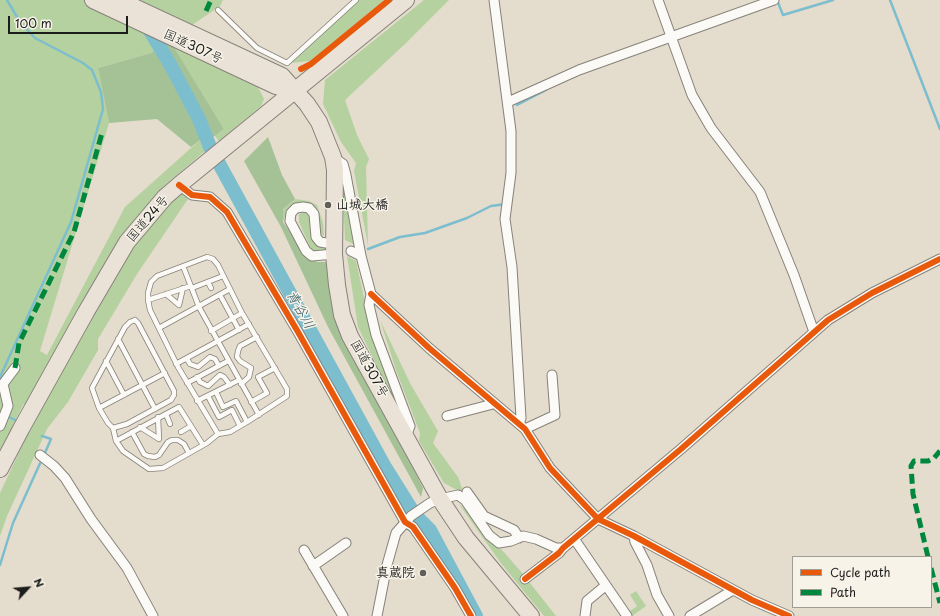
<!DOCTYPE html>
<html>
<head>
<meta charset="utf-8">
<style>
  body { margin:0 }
  #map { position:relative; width:940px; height:616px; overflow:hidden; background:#e4dccc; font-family:"Playpen Sans",sans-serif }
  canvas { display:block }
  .legend { position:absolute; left:792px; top:556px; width:140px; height:52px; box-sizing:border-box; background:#f7f3e8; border:1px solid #9f9d96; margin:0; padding:5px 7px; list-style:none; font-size:12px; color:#1c1c1c }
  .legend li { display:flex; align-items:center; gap:8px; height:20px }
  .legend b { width:20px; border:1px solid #9f9d96 }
  .north { position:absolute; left:8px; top:568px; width:40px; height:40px; -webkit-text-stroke:3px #f7f3e8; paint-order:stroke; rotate:64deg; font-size:11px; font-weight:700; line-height:16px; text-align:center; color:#1c1c1c }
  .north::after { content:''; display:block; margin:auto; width:14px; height:18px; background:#1c1c1c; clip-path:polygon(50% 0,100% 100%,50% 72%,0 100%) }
  .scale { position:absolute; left:8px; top:16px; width:120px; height:18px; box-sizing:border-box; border:2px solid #1c1c1c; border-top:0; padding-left:5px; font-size:12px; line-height:14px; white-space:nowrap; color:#1c1c1c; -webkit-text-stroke:3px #f7f3e8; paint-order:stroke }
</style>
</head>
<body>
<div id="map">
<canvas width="940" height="616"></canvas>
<ul class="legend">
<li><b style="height:5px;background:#e8590c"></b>Cycle path</li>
<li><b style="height:5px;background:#00873e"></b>Path</li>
</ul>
<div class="north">N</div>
<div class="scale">100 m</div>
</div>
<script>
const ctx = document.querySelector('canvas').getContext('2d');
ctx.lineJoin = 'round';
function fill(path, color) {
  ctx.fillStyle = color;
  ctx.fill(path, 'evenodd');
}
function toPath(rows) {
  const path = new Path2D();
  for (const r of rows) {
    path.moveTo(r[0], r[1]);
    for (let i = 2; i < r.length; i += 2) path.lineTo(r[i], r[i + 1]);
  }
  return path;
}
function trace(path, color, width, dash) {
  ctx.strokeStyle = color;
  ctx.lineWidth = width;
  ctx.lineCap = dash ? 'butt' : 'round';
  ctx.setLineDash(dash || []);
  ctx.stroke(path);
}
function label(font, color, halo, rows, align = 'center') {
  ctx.font = font + ' "Playpen Sans","Klee One",sans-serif';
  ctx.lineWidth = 3;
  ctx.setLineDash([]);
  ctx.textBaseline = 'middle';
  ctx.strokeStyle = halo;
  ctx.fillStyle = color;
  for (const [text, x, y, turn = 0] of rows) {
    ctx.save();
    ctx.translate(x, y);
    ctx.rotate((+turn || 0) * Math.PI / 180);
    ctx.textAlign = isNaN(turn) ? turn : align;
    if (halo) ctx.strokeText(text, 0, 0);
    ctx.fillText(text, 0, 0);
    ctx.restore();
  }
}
const green = toPath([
  [0,0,223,0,220,6,151,53,98,68,109,123,40,351,47,355,125,207,200,140,205,151,166,184,141,212,118,244,31,400,23,405,15,421,17,425,0,469],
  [359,0,384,0,311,61,289,63],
  [424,0,449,0,406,43,345,100,357,135,369,159,366,167,368,245,354,171,356,163,341,142,323,104,325,80],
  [174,47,258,87,264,99,261,106,219,141,215,136,224,129],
  [342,172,355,245,345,240],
  [180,190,190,196,137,274,98,339,98,350,68,402,47,429,7,516,0,536,0,493,33,423,133,243],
  [295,199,309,201,317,205,323,223,324,236,319,232,316,214,296,203,288,208,283,222,283,209],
  [304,212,309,213,316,228,328,247,325,251,318,253,311,249,299,222,299,214],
  [347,256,356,261,372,334,401,416,358,327],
  [380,320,411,385,438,431,433,443,458,477,464,494,444,483,419,441,420,433,397,373],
  [459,504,464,508,490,542,502,550,523,574,556,616,544,616,500,562],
  [636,591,646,606,632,616,629,612,637,606,630,595]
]);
const forest = toPath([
  [165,43,174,47,224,129,215,136,200,140,191,147,157,119,109,123,98,68,151,53],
  [268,137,282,175,295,199,283,209,283,222,307,255,317,262,329,262,370,381,423,488,421,497,328,327,281,227,244,161]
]);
const stream = toPath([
  [777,0,783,15,833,0],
  [890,0,940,129],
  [517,105,546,90],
  [368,249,400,237,425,233,467,218,491,206,506,204],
  [0,377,71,222,103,109,101,92,92,70,83,63,35,38,20,22,7,0],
  [7,416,15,420],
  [42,436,51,439,44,455],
  [0,565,13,523,42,459]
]);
const river = toPath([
  [144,21,170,64,199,119,210,147,385,467,415,515,430,530,476,616]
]);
const service = toPath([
  [218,10,257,48,287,63,356,0],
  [183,266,199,307,259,415],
  [208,282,211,288],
  [192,288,223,276],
  [166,294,179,305,183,288],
  [220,295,239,330],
  [148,300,191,286],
  [135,320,138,323,174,391,174,395,171,400,127,424,113,428,108,423,99,408,92,388,125,327,130,322,135,320],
  [159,328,230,289],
  [211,331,242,313],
  [118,339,155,409],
  [187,359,190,364,198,367,210,357,215,359,219,366],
  [106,361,124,395],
  [176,364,249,324],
  [197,377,200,382,208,386,220,375,224,377,230,385],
  [187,383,228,361],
  [241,384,249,377,251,368,240,361,237,357,238,351,240,346,257,337],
  [216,392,223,407,236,401,247,422],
  [208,396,219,417,232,410,240,426],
  [197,401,239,380],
  [251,402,267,393,258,377,275,368],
  [99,408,165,373],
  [166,414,170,424],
  [140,427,159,439,158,417],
  [113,428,116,441,123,451,149,469,163,468,207,443,218,434,230,432,247,422,287,396,287,389,242,313,218,265,213,259,207,257,157,276,151,282,148,293,148,300,150,310,178,367,218,434],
  [132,432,144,454,148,456,155,457,159,455,168,442,172,440,178,440,184,444,189,453],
  [181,432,191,426],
  [116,441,179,407,203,445]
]);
const minor = toPath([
  [494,0,511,131,511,173,505,219,512,267,521,418,519,424],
  [658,0,692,95,711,128,760,192,794,275,814,332],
  [508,102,579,70,774,0],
  [333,157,343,164,346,175,361,256,371,294,369,305,376,335,410,426,406,437],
  [179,185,192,195,210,197,227,212,298,332,405,522,413,527,455,588,471,616],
  [326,243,320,242,316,237,314,214,309,208,303,207,296,208,291,213,290,221,306,251,312,256,334,254],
  [351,251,361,256],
  [371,294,429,348,525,429,550,468,598,519,634,536,752,600,789,616],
  [447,416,493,404],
  [0,426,8,406,3,384,15,368],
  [525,429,555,415,552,375],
  [40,455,54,466,65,478,91,519,127,568,153,616],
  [467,492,484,516,514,530,519,538],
  [634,536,635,542,647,565,657,595,669,616],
  [575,540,627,616],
  [304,550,343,616],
  [313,566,346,543],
  [525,579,559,553,563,548,681,449,828,320,872,293,940,259],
  [377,616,387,565,396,533,411,516,430,503,440,499,458,495,465,500,489,535,499,543,511,541,523,536,536,539,556,548,563,548],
  [585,616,587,601,605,586],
  [690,616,733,590]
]);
const trunk = toPath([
  [93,0,276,86,295,91],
  [119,0,282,76,307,104,319,122,333,157,335,170,334,254,337,285,342,315,350,336,440,499,466,538,531,616],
  [0,469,21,429,86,312,127,242,165,197,179,185,406,0]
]);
const quiet = toPath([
  [206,11,211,0],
  [15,368,19,343,74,232,102,133],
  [928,557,913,494,911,466,914,461,928,461,934,458,940,451],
  [931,568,940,603]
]);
const cycleway = toPath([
  [301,69,311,64,389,0],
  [179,185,192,195,210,197,227,212,298,332,405,522,413,527,455,588,471,616],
  [371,294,429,348,525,429,550,468,598,519,634,536,752,600,789,616],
  [525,579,559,553,563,548,681,449,828,320,872,293,940,259]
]);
const markers = [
  [328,205,4,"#625f5a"],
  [423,573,4,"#625f5a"]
];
const streetNames = [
  ["国道307号",193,47,25],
  ["国道24号",148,219,-49],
  ["国道307号",369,369,61]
];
const poiNames = [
  ["山城大橋",336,205],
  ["真蔵院",415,573,"right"]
];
const waterNames = [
  ["青谷川",300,310,61]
];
fill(green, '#b5d1a0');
fill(forest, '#a5c297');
trace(stream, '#7cbece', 2.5);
trace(river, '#7cbece', 14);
trace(service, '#86827a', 6);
trace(minor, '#86827a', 11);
trace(trunk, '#86827a', 18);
trace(service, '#fbfaf7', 4.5);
trace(minor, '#fbfaf7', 9);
trace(trunk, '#ebe2d7', 16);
trace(quiet, '#00873e', 5, [10, 5]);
trace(cycleway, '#e8590c', 6);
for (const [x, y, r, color] of markers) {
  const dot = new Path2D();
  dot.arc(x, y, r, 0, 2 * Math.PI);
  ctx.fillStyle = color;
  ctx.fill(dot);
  trace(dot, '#f7f3e8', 1.5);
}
label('13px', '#1c1c1c', '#f7f3e8', streetNames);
label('bold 13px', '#1c1c1c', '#f7f3e8', poiNames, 'left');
label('italic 14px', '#315864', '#f7f3e8', waterNames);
</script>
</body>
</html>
